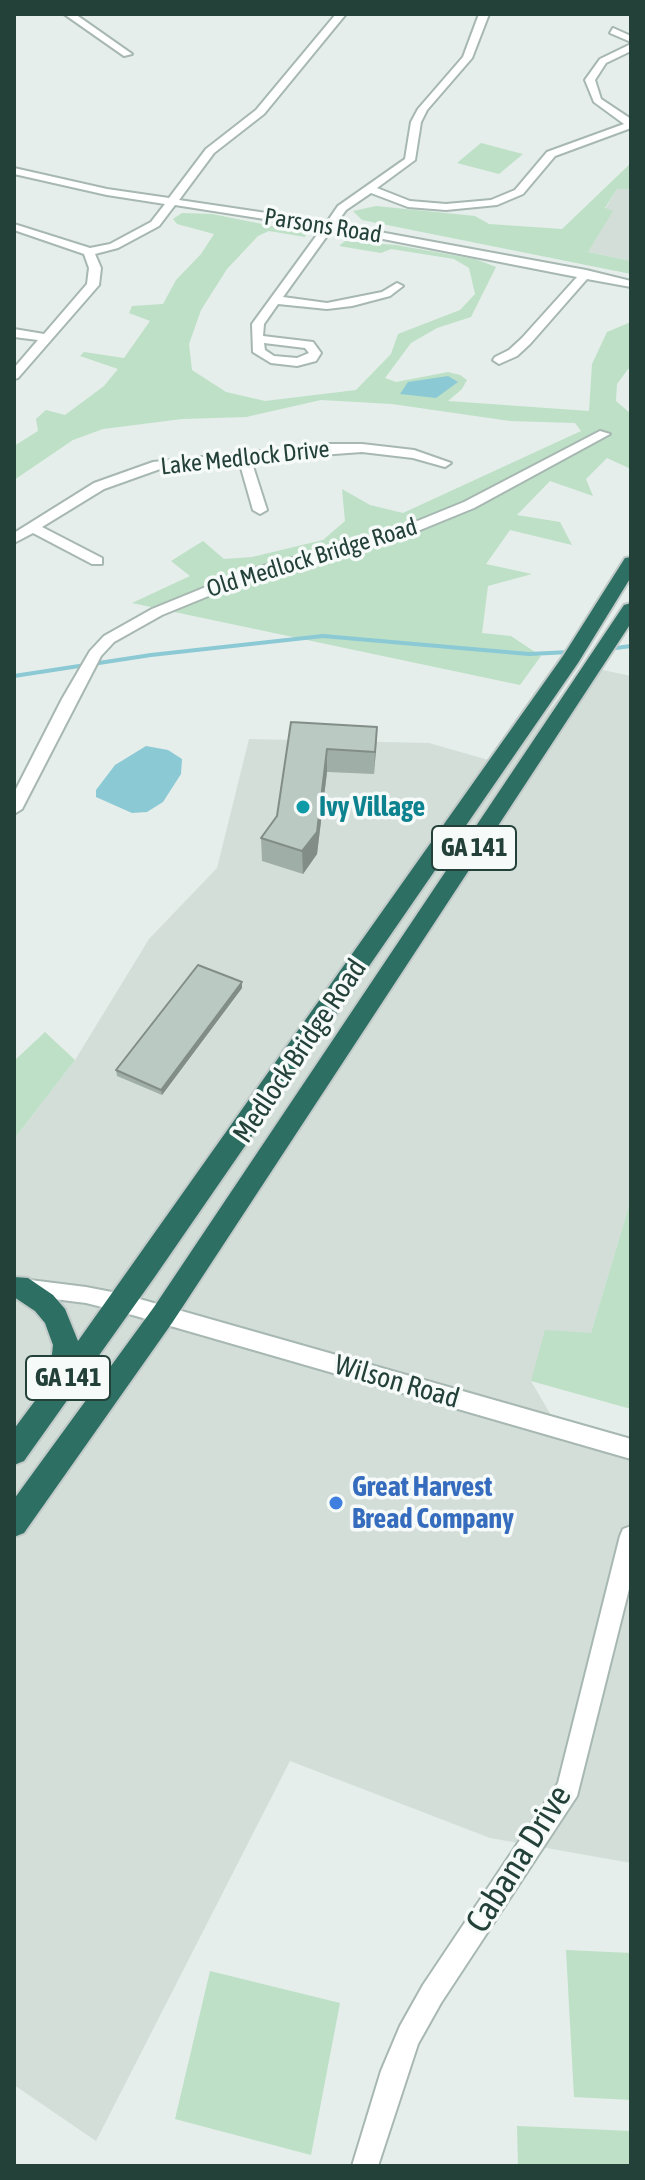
<!DOCTYPE html>
<html>
<head>
<meta charset="utf-8">
<style>
  body { margin:0 }
  #map { position:relative; width:645px; height:2180px; overflow:hidden; background:#e5eeea; font-family:"Asap Condensed",sans-serif }
  canvas { display:block }
  .frame { position:absolute; inset:0; border:16px solid #234139; pointer-events:none }
</style>
</head>
<body>
<div id="map">
<canvas width="645" height="2180"></canvas>
<div class="frame"></div>
</div>
<script>
const ctx = document.querySelector('canvas').getContext('2d');
ctx.lineJoin = 'round';
function fill(path, color) {
  ctx.fillStyle = color;
  ctx.fill(path, 'evenodd');
}
function toPath(rows) {
  const path = new Path2D();
  for (const r of rows) {
    path.moveTo(r[0], r[1]);
    for (let i = 2; i < r.length; i += 2) path.lineTo(r[i], r[i + 1]);
  }
  return path;
}
function trace(path, color, width, dash) {
  ctx.strokeStyle = color;
  ctx.lineWidth = width;
  ctx.lineCap = dash ? 'butt' : 'round';
  ctx.setLineDash(dash || []);
  ctx.stroke(path);
}
function label(font, color, halo, rows, align = 'center') {
  ctx.font = font + ' "Asap Condensed",sans-serif';
  ctx.lineWidth = 7;
  ctx.setLineDash([]);
  ctx.textBaseline = 'middle';
  ctx.strokeStyle = halo;
  ctx.fillStyle = color;
  for (const [text, x, y, turn = 0] of rows) {
    ctx.save();
    ctx.translate(x, y);
    ctx.rotate((+turn || 0) * Math.PI / 180);
    ctx.textAlign = isNaN(turn) ? turn : align;
    if (halo) ctx.strokeText(text, 0, 0);
    ctx.fillText(text, 0, 0);
    ctx.restore();
  }
}
const built = toPath([
  [617,189,631,189,631,261,588,252,612,211,605,209],
  [584,666,631,676,631,1199,591,1333,531,1381,565,1439,631,1449,631,1863,490,1838,290,1761,96,2141,14,2085,14,1139,75,1060,149,939,217,868,249,739,429,743,506,765]
]);
const green = toPath([
  [481,143,523,154,499,174,457,163],
  [631,163,631,189,617,189,605,208,613,211,588,252,631,261,631,274,362,220,353,211,376,206,475,216,489,224,562,229],
  [182,213,212,214,307,233,305,237,269,231,258,236,227,269,201,310,189,344,192,370,226,392,265,401,356,390,391,354,398,334,460,310,475,294,469,268,454,259,391,249,381,253,339,246,345,241,396,245,475,259,496,267,471,317,437,328,411,343,385,378,396,382,448,372,460,375,467,380,462,389,448,401,589,411,592,364,607,332,631,322,631,369,628,369,617,384,616,401,631,414,631,469,607,458,586,479,593,496,550,481,517,515,560,522,572,545,510,530,486,564,532,574,488,586,482,633,511,636,541,656,520,685,132,603,190,576,171,561,203,541,224,559,252,557,323,540,345,521,342,489,370,505,403,513,581,431,575,423,510,421,392,404,321,400,246,417,182,419,103,429,73,440,14,480,14,446,38,431,36,419,46,410,65,415,104,386,118,369,80,356,84,352,124,358,150,321,129,313,132,306,163,304,176,280,201,254,214,234,177,224,173,219],
  [45,1032,75,1060,14,1139,14,1061],
  [631,1199,631,1409,531,1381,545,1330,591,1333],
  [566,1950,631,1953,631,2100,574,2097],
  [210,1971,340,2003,311,2155,175,2119],
  [517,2126,631,2131,631,2166,518,2166]
]);
const water = toPath([
  [448,376,458,382,436,398,400,394,408,382],
  [146,746,168,750,182,759,181,774,163,802,147,812,132,813,96,797,96,790,115,765]
]);
const stream = toPath([
  [608,649,631,646],
  [14,676,151,655,323,636,529,654,570,652]
]);
const street = toPath([
  [64,14,75,14,132,54,124,56,64,14],
  [336,14,346,14,264,114,214,153,179,200,327,222,338,206,405,159,411,122,418,109,463,57,479,14,489,14,472,58,427,110,421,122,415,160,377,188,410,201,446,204,491,200,515,190,547,152,624,124,594,102,585,80,600,59,631,44,631,51,606,63,595,80,601,99,631,119,631,128,555,156,523,194,497,205,446,210,408,207,371,193,346,210,336,224,586,270,631,281,631,287,587,279,530,344,517,356,499,364,493,360,495,357,509,350,522,338,577,277,332,229,283,297,327,303,382,292,397,283,403,286,390,296,352,306,327,309,278,304,264,324,263,336,313,342,321,353,316,361,297,366,271,363,253,352,252,324,322,228,175,205,159,226,118,248,95,254,101,268,99,285,18,378,14,379,14,368,38,340,14,337,14,329,44,334,87,284,89,268,84,254,14,230,14,224,90,248,110,244,151,222,165,204,107,195,14,174,14,168,107,189,169,198,206,149,256,110,336,14],
  [264,343,305,348,309,353,297,358,274,356,265,350,264,343],
  [613,28,631,36,631,42,610,33,613,28],
  [600,431,610,434,474,508,403,537,255,577,162,615,114,642,101,656,22,809,14,814,14,793,62,699,90,651,104,636,152,609,245,571,393,531,464,502,600,431],
  [330,444,362,444,414,450,451,463,445,467,413,458,362,452,251,460,267,510,260,514,253,510,239,461,160,469,104,489,42,527,102,558,102,564,92,564,33,533,14,543,14,533,94,483,153,462,330,444],
  [14,1278,86,1287,122,1294,631,1439,631,1459,122,1312,86,1303,14,1294,14,1278],
  [631,1526,631,1581,577,1796,441,2003,418,2044,378,2166,352,2166,381,2071,400,2026,423,1985,558,1783,620,1536,623,1529,631,1526]
]);
const highway = toPath([
  [631,557,631,577,578,663,154,1278,24,1461,14,1465,14,1429,49,1382,53,1345,45,1323,35,1311,14,1297,14,1277,28,1278,53,1295,65,1309,78,1341,563,656,625,558,631,557],
  [631,603,631,623,172,1323,24,1533,14,1537,14,1499,154,1307,624,605,631,603]
]);
const wall = toPath([
  [291,722,376,749,374,774,327,772,317,854,303,874,262,861,261,838,277,816],
  [242,988,162,1095,117,1076,116,1070]
]);
const shadedWall = toPath([
  [377,727,376,749,374,774,375,752],
  [327,749,327,772,317,854,303,874,302,851],
  [242,982,242,988,162,1095,161,1090]
]);
const building = toPath([
  [291,722,377,727,375,752,327,749,317,832,302,851,261,838,277,816,291,722],
  [198,965,242,982,161,1090,116,1070,198,965]
]);
const markers = [
  [303,807,8,"#0f9aa8"],
  [336,1503,8,"#3f7fe0"]
];
const farStreetnames = [
  ["Parsons Road",323,226,9],
  ["Lake Medlock Drive",245,458,-6],
  ["Old Medlock Bridge Road",312,558,-17]
];
const shields = [
  [474,848,84],
  [68,1378,84]
];
const shieldNames = [
  ["GA 141",474,848],
  ["GA 141",68,1378]
];
const cultureNames = [
  ["Ivy Village",319,807]
];
const streetNames = [
  ["Medlock Bridge Road",300,1051,-56],
  ["Wilson Road",397,1382,16]
];
const shopNames = [
  ["Great Harvest",352,1487],
  ["Bread Company",352,1519]
];
const nearStreetnames = [
  ["Cabana Drive",519,1859,-58]
];
fill(built, '#d3ded9');
fill(green, '#bde0c7');
fill(water, '#8bc9d5');
trace(stream, '#8bc9d5', 4);
trace(street, '#a7b7b1', 4);
trace(highway, '#c1cac8', 4);
fill(street, '#fff');
fill(highway, '#2d6f62');
fill(wall, '#a0aea8');
fill(shadedWall, '#828d88');
fill(building, '#bacac3');
trace(building, '#828d88', 2);
for (const [x, y, r, color] of markers) {
  const dot = new Path2D();
  dot.arc(x, y, r, 0, 2 * Math.PI);
  ctx.fillStyle = color;
  ctx.fill(dot);
  trace(dot, '#f6faf8', 3);
}
label('24px', '#234139', '#f6faf8', farStreetnames);
for (const [x, y, w] of shields) {
  const box = new Path2D();
  box.roundRect(x - w / 2, y - 22, w, 44, 6);
  ctx.fillStyle = '#f6faf8';
  ctx.fill(box);
  trace(box, '#234139', 2);
}
label('bold 26px', '#234139', null, shieldNames);
label('bold 28px', '#0d838f', '#f6faf8', cultureNames, 'left');
label('28px', '#234139', '#f6faf8', streetNames);
label('bold 28px', '#366cbe', '#f6faf8', shopNames, 'left');
label('34px', '#234139', '#f6faf8', nearStreetnames);
</script>
</body>
</html>
